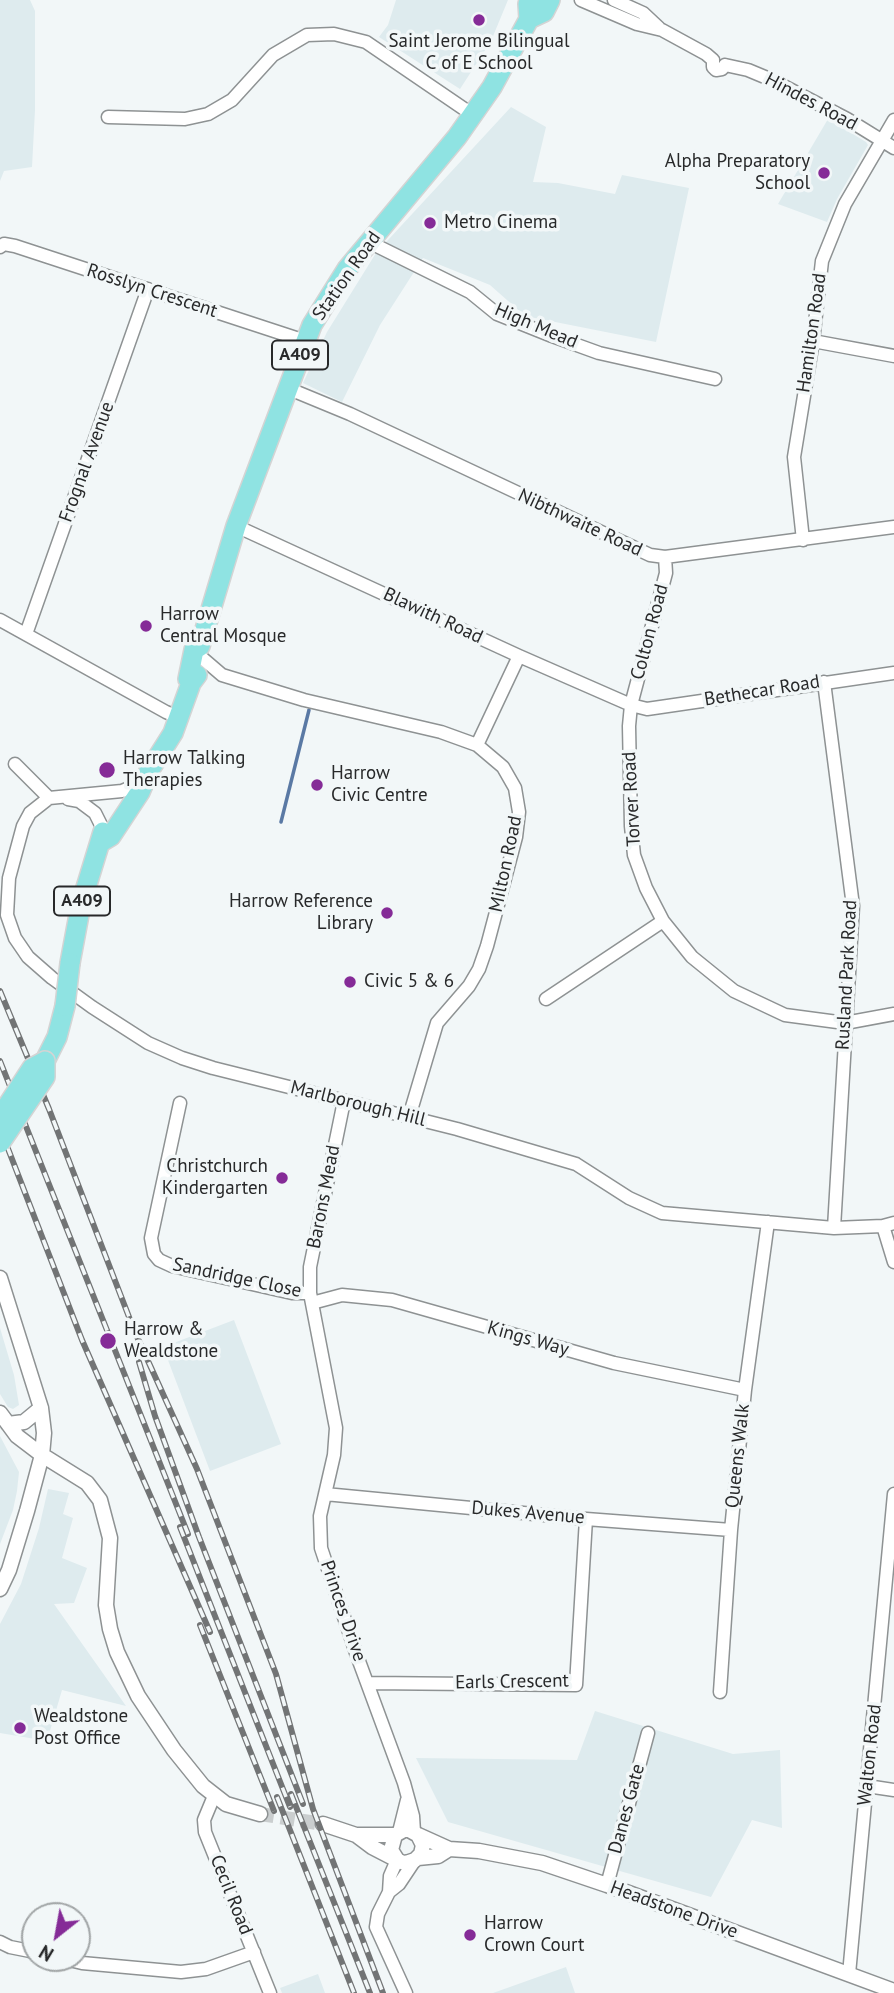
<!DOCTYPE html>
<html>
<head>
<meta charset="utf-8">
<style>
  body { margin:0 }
  #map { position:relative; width:894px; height:1993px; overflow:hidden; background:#f2f7f8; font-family:"PT Sans",sans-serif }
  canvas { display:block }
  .north { position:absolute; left:21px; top:1902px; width:70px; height:70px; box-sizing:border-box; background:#f2f7f8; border:2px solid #a1a5a6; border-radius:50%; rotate:211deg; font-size:19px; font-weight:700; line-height:28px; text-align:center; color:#28292a }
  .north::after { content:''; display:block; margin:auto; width:24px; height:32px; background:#852b97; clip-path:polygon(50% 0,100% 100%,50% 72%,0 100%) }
</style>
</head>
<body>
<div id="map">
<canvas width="894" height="1993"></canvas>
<div class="north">N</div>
</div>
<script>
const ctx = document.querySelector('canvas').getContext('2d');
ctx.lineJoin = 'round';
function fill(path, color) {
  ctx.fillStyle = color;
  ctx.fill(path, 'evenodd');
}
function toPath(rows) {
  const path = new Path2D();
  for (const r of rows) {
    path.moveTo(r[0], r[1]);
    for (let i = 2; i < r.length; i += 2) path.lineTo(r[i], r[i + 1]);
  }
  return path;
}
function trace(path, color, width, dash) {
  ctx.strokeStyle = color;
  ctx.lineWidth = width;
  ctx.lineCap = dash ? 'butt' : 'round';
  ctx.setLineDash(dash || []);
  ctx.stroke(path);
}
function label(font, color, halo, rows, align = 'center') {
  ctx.font = font + ' "PT Sans",sans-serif';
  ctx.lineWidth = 7;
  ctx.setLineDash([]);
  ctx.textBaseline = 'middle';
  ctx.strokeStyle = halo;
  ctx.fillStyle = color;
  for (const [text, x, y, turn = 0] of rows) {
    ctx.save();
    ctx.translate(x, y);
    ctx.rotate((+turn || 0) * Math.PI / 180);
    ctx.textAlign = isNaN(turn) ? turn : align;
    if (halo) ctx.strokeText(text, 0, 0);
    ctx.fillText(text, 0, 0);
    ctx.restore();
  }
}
const built = toPath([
  [0,0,30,0,35,11,35,110,32,167,4,171,0,181],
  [396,0,508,0,491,41,460,89,379,37,388,25],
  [511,107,546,127,533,182,558,183,615,194,622,175,689,188,656,342,525,316,490,285,423,258,380,325,342,402,303,383,327,332,376,253],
  [828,119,866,142,868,145,837,199,827,222,778,204],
  [234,1320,281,1444,210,1471,163,1347],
  [0,1328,14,1375,19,1405,13,1409,8,1407,0,1394],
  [0,1436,19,1472,17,1491,13,1510,0,1544],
  [48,1489,69,1493,63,1514,73,1518,62,1558,87,1568,74,1603,54,1604,126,1706,62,1690,47,1741,0,1733,0,1624,21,1584,39,1528],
  [595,1711,733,1754,780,1750,782,1828,752,1820,711,1897,448,1822,416,1758,577,1760],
  [566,1967,575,1993,493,1993],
  [318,1974,325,1993,282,1993,280,1988]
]);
const stream = toPath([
  [281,822,309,710]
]);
const tertiaryTunnel = toPath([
  [260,1814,323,1824]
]);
const minor = toPath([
  [581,0,637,24,662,30,706,54,713,60,713,67,716,70,722,69,725,65],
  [614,0,643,13,659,28],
  [725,65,748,70,772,80,847,119,894,148],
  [108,117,185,119,208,114,232,100,273,55,307,35,334,34,366,42,473,115],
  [369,242,470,292,497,314,552,336,599,353,715,379],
  [0,247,4,244,15,246,305,341],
  [813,341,894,356],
  [287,388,350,414,650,555,665,557,894,527],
  [236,526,519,656,631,705,647,709,894,673],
  [803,540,794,457,813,341,822,261,845,204,894,120],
  [665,557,666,573,631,705,629,726,631,826,634,855,646,888,663,921,692,957,734,991,785,1015,845,1023,894,1014],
  [0,620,166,712,180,718],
  [26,634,148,289],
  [201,657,222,675,304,700,441,732,477,745,503,767,515,788,519,812,516,837,487,946,479,969,469,986,437,1023,409,1117],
  [824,682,853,906,834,1228],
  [477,745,519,656],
  [15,764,49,798],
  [134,786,122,791,49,798,30,813,23,826,9,878,7,915,15,938,28,957,52,978,92,1007,148,1043,182,1058,213,1068,457,1129,576,1164,629,1198,662,1213,834,1228,883,1226,894,1223],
  [68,799,79,801,95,813,104,831],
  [546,999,663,921],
  [344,1101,310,1267,310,1293,336,1428,334,1455,320,1516,321,1548,356,1653,404,1783,413,1816,414,1832],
  [180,1103,151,1238,154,1254,159,1260,172,1266,292,1293,310,1293],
  [883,1226,894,1262],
  [312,1303,342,1295,392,1300,614,1363,745,1390],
  [325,1494,586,1519,731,1530],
  [369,1683,576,1685,586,1519],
  [720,1692,731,1530,745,1390,768,1222],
  [867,1786,894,1790],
  [214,1796,204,1820,205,1832,270,1993],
  [399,1832,407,1800],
  [397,1860,390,1876,389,1892,378,1914,376,1927,406,1993],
  [607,1885,648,1733],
  [389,1892,399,1884,415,1860],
  [0,1942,10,1947,35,1952],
  [61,1958,82,1963,181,1972,206,1969,254,1952],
  [849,1974,894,1494]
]);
const tertiary = toPath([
  [0,1278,41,1408,44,1433,42,1455,27,1511,9,1570,0,1589],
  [0,1413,17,1436,42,1455,87,1483,100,1500,110,1538,106,1605,110,1629,117,1652,138,1696,174,1750,203,1786,226,1804,260,1814],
  [8,1424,24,1422,41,1408],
  [323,1824,356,1835,372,1847,401,1862,406,1863,415,1860,421,1854,423,1845,418,1835,409,1830,404,1830,395,1835,391,1850,396,1858],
  [356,1835,395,1835],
  [418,1835,449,1849,479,1851,542,1863,607,1885,894,1991],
  [418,1858,438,1856,449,1849]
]);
const primary = toPath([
  [529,19,544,12,550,0],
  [191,683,188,679,194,650,200,646,236,526,312,325,347,269,457,137,492,87,529,19,528,4,530,0],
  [101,842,111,836,140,792,149,771,173,733,191,683,197,675],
  [70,963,81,904,103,832],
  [45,1061,57,1037,65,1006]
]);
const rail = toPath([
  [0,991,49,1109,134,1330,197,1469,276,1674,313,1809,383,1993],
  [0,1061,188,1534],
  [0,1128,82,1340,210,1632],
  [139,1362,155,1416,199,1537,303,1804],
  [180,1527,290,1807],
  [200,1625,274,1811],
  [291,1794,370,1993],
  [277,1797,354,1993]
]);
const primaryBridge = toPath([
  [65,1006,70,963],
  [0,1117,32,1068,45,1061,45,1077,0,1143]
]);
const markers = [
  [479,20,7,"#852b97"],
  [824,173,7,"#852b97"],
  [430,223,7,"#852b97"],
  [146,626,7,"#852b97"],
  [107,770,9,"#852b97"],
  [317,785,7,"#852b97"],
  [387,913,7,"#852b97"],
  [350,982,7,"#852b97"],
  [282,1178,7,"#852b97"],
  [108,1341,9,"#852b97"],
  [20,1728,7,"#852b97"],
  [470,1935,7,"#852b97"]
];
const shields = [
  [300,355,56],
  [82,901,56]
];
const shieldNames = [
  ["A409",300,355],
  ["A409",82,901]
];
const poiNames = [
  ["Saint Jerome Bilingual",479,42,"center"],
  ["C of E School",479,64,"center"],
  ["Alpha Preparatory",810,162,"right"],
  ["School",810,184,"right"],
  ["Metro Cinema",444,223],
  ["Harrow",160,615],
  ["Central Mosque",160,637],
  ["Harrow Talking",123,759],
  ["Therapies",123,781],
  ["Harrow",331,774],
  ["Civic Centre",331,796],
  ["Harrow Reference",373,902,"right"],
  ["Library",373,924,"right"],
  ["Civic 5 & 6",364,982],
  ["Christchurch",268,1167,"right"],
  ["Kindergarten",268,1189,"right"],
  ["Harrow &",124,1330],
  ["Wealdstone",124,1352],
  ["Wealdstone",34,1717],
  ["Post Office",34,1739],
  ["Harrow",484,1924],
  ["Crown Court",484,1946]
];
const streetNames = [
  ["Hindes Road",811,102,28],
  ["Station Road",347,276,-55],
  ["Rosslyn Crescent",152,291,18],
  ["High Mead",536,326,23],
  ["Hamilton Road",812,333,-82],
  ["Frognal Avenue",87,462,-70],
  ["Nibthwaite Road",580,523,25],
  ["Blawith Road",433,616,25],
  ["Colton Road",650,632,-75],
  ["Bethecar Road",762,691,-9],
  ["Torver Road",632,799,-93],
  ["Milton Road",506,864,-78],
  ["Rusland Park Road",847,975,-87],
  ["Marlborough Hill",358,1104,14],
  ["Barons Mead",324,1197,-79],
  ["Sandridge Close",237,1278,12],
  ["Kings Way",528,1339,16],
  ["Queens Walk",738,1456,-84],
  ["Dukes Avenue",528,1513,5],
  ["Princes Drive",343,1611,71],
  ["Earls Crescent",512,1682,-1],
  ["Walton Road",870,1755,-84],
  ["Danes Gate",627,1809,-75],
  ["Cecil Road",231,1895,68],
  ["Headstone Drive",674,1910,20]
];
fill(built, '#deebee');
trace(stream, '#5a79a4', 3.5);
trace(tertiaryTunnel, '#cacecf', 14, [14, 7]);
trace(minor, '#8e9293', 15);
trace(tertiary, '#8e9293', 17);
trace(primary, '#d4d4d4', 22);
trace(minor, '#fff', 12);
trace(tertiary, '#fff', 14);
trace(primary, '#8fe3e2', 19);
trace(rail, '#727475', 6);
trace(rail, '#f2f7f8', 3.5, [10]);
trace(primaryBridge, '#d4d4d4', 22, []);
trace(primaryBridge, '#8fe3e2', 19);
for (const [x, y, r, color] of markers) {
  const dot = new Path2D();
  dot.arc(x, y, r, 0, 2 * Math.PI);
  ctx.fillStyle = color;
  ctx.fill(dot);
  trace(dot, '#f2f7f8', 2.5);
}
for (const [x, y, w] of shields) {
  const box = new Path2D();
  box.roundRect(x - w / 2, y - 14.5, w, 29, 5);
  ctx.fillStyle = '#f2f7f8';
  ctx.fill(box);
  trace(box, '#28292a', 2);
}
label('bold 18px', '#28292a', null, shieldNames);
label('19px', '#28292a', '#f2f7f8', poiNames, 'left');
label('19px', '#28292a', '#f2f7f8', streetNames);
</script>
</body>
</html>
